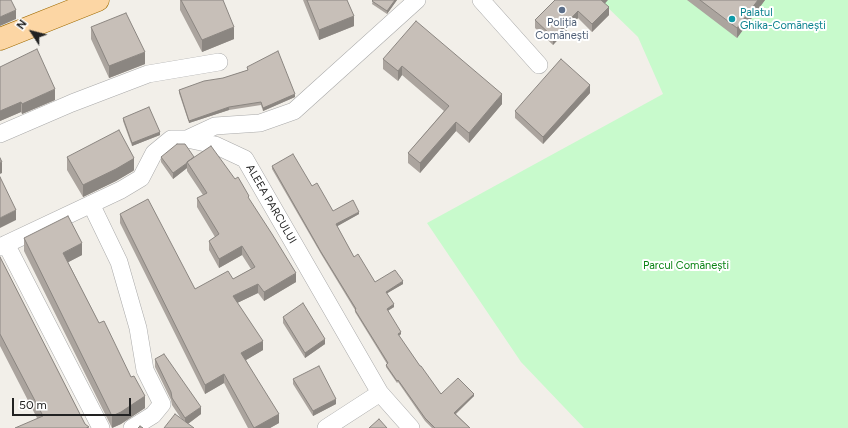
<!DOCTYPE html>
<html>
<head>
<meta charset="utf-8">
<style>
  body { margin:0 }
  #map { position:relative; width:848px; height:428px; overflow:hidden; background:#f2efe9; font-family:Figtree,sans-serif }
  canvas { display:block }
  .north { position:absolute; left:12px; top:12px; width:40px; height:40px; -webkit-text-stroke:3px #fff; paint-order:stroke; rotate:306deg; font-size:11px; font-weight:700; line-height:16px; text-align:center; color:#222 }
  .north::after { content:''; display:block; margin:auto; width:14px; height:18px; background:#222; clip-path:polygon(50% 0,100% 100%,50% 72%,0 100%) }
  .scale { position:absolute; left:12px; top:398px; width:119px; height:18px; box-sizing:border-box; border:2px solid #222; border-top:0; padding-left:5px; font-size:12px; line-height:14px; white-space:nowrap; color:#222; -webkit-text-stroke:3px #fff; paint-order:stroke }
</style>
</head>
<body>
<div id="map">
<canvas width="848" height="428"></canvas>
<div class="north">N</div>
<div class="scale">50 m</div>
</div>
<script>
const ctx = document.querySelector('canvas').getContext('2d');
ctx.lineJoin = 'round';
function fill(path, color) {
  ctx.fillStyle = color;
  ctx.fill(path, 'evenodd');
}
function toPath(rows) {
  const path = new Path2D();
  for (const r of rows) {
    path.moveTo(r[0], r[1]);
    for (let i = 2; i < r.length; i += 2) path.lineTo(r[i], r[i + 1]);
  }
  return path;
}
function trace(path, color, width, dash) {
  ctx.strokeStyle = color;
  ctx.lineWidth = width;
  ctx.lineCap = dash ? 'butt' : 'round';
  ctx.setLineDash(dash || []);
  ctx.stroke(path);
}
function label(font, color, halo, rows, align = 'center') {
  ctx.font = font + ' Figtree,sans-serif';
  ctx.lineWidth = 4;
  ctx.setLineDash([]);
  ctx.textBaseline = 'middle';
  ctx.strokeStyle = halo;
  ctx.fillStyle = color;
  for (const [text, x, y, turn = 0] of rows) {
    ctx.save();
    ctx.translate(x, y);
    ctx.rotate((+turn || 0) * Math.PI / 180);
    ctx.textAlign = isNaN(turn) ? turn : align;
    if (halo) ctx.strokeText(text, 0, 0);
    ctx.fillText(text, 0, 0);
    ctx.restore();
  }
}
const park = toPath([
  [600,0,848,0,848,428,584,428,521,362,427,223,663,94,638,37]
]);
const minor = toPath([
  [481,0,539,65],
  [0,134,72,103,148,74,219,62],
  [187,139,215,126,260,123,294,111,417,0],
  [91,204,119,262,138,328,145,370,162,404,153,415,132,428],
  [6,244,101,428],
  [0,247,121,190,141,178,154,153,171,139,187,139,215,145,245,159,380,393,411,428],
  [326,428,380,393]
]);
const major = toPath([
  [0,39,98,0]
]);
const wall = toPath([
  [180,0,223,0,234,39,202,52,180,10],
  [303,0,347,0,354,26,319,40],
  [373,0,397,0,387,14,372,4],
  [687,0,765,0,737,38],
  [605,4,609,15,592,32,578,18,553,45,535,28,535,20],
  [91,27,145,64,109,78,91,39],
  [383,59,502,104,469,143,456,131,420,173,408,163,408,153,444,111,402,75,398,81,383,69],
  [0,67,55,100,22,114,21,112,0,121],
  [247,67,295,97,263,111,261,105,229,110,189,123,179,93,179,90,223,78,248,70],
  [590,93,543,144,515,118,515,111],
  [123,118,160,135,132,146,123,121],
  [67,157,134,170,133,171,116,181,83,197,67,170],
  [161,157,194,157,249,200,296,282,264,301,258,293,237,303,263,350,246,360,279,423,270,428,248,428,224,383,205,394,120,223,120,214,195,289,233,279,251,269,242,255,219,268,209,250,209,241,215,237,197,207,197,198,203,195,187,171,187,168,173,179,161,162],
  [272,166,312,186,333,211,359,214,337,226,354,257,375,282,403,284,387,293,394,307,388,311,401,334,399,336,420,366,441,394,474,396,456,414,470,428,432,428,425,421,398,382,397,383,386,367,386,365,387,364,355,312,355,310,321,254,272,169],
  [24,238,82,255,68,262,99,323,145,408,121,424,112,428,24,251],
  [0,257,85,424,89,428,37,418,0,346],
  [283,317,325,344,305,358,283,323],
  [155,359,201,414,188,424,180,417,172,405,171,400,155,367],
  [293,379,336,404,313,416,293,384]
]);
const shadedWall = toPath([
  [395,0,397,0,387,14,387,11],
  [601,0,608,0,601,8],
  [758,0,765,0,737,38,737,28],
  [609,7,609,15,592,32,592,24],
  [16,10,16,19,0,26,0,17],
  [578,11,578,18,553,45,553,37],
  [354,16,354,26,319,40,319,30],
  [234,27,234,39,202,52,202,40],
  [145,52,145,64,109,78,109,66],
  [402,66,402,75,398,81,398,71],
  [590,85,590,93,543,144,543,137],
  [55,89,55,100,22,114,22,104],
  [295,94,295,97,263,111,263,108],
  [502,94,502,104,469,143,469,133],
  [21,102,21,112,0,121,0,111],
  [229,107,229,110,189,123,189,121],
  [456,122,456,131,420,173,420,163],
  [160,132,160,135,132,146,132,143],
  [134,158,134,170,133,171,116,181,83,197,83,185],
  [2,162,2,173,0,174,0,163],
  [187,163,187,168,173,179,173,173],
  [16,210,16,220,0,228,0,218],
  [359,212,359,214,336,227,336,224],
  [82,243,82,255,63,265,63,253],
  [242,246,242,255,219,268,219,259],
  [296,273,296,282,264,301,264,292],
  [403,281,403,284,386,294,386,292],
  [258,284,258,293,233,305,233,296],
  [394,304,394,307,387,311,387,309],
  [401,332,401,334,398,336,398,334],
  [325,339,325,344,305,358,305,353],
  [263,341,263,350,241,363,241,353],
  [224,374,224,383,205,394,205,385],
  [474,394,474,396,454,415,454,413],
  [145,396,145,408,121,424,112,428,112,416],
  [336,399,336,404,313,416,313,411],
  [201,407,201,414,185,426,185,418],
  [279,414,279,423,270,428,254,428]
]);
const building = toPath([
  [0,0,11,0,16,10,0,17,0,0],
  [181,0,223,0,234,27,202,40,181,0],
  [307,0,347,0,354,16,319,30,307,0],
  [373,0,395,0,387,11,372,1,373,0],
  [555,0,601,0,609,7,592,24,578,11,553,37,535,20,555,0],
  [700,0,758,0,737,28,700,0],
  [126,13,145,52,109,66,91,27,126,13],
  [416,21,502,94,469,133,456,122,420,163,408,153,449,106,402,66,398,71,383,59,416,21],
  [37,49,55,89,22,104,21,102,0,111,0,67,37,49],
  [278,51,295,94,263,108,261,102,229,107,189,121,179,90,204,81,223,78,248,70,247,67,278,51],
  [561,59,590,85,543,137,515,111,561,59],
  [149,107,160,132,132,143,123,118,149,107],
  [119,130,134,158,133,159,116,169,83,185,67,157,119,130],
  [177,144,185,144,194,157,187,162,187,163,173,173,161,157,177,144],
  [211,146,235,179,238,177,249,196,248,197,272,234,296,273,264,292,258,284,233,296,263,341,241,353,279,414,254,428,224,374,205,385,120,214,148,199,195,289,228,271,233,279,255,267,242,246,219,259,209,241,219,234,197,198,207,193,187,162,211,146],
  [293,154,312,186,317,183,333,211,353,200,359,212,336,224,354,257,358,254,375,282,395,270,403,281,386,292,394,304,387,309,401,332,398,334,420,366,421,366,441,394,458,378,474,394,454,413,470,428,435,428,425,418,398,380,397,381,386,365,388,363,355,310,356,309,321,252,272,166,293,154],
  [0,158,2,162,0,163,0,158],
  [0,177,16,210,0,218,0,177],
  [68,216,82,243,63,253,99,323,104,321,131,377,134,376,145,396,121,412,112,416,24,238,68,216],
  [0,257,85,424,89,427,86,428,15,428,43,416,0,334,0,257],
  [303,303,325,339,305,353,283,317,303,303],
  [164,354,201,407,185,418,172,398,171,392,155,359,164,354],
  [319,366,336,399,313,411,293,379,319,366],
  [175,414,194,428,164,428,175,414],
  [379,419,387,428,369,428,379,419],
  [140,426,143,428,138,428,140,426]
]);
const markers = [
  [562,10,4,"#5c6f8a"],
  [732,19,4,"#0f9aa8"]
];
const cultureNames = [
  ["Palatul",740,13],
  ["Ghika-Comănești",740,26]
];
const serviceNames = [
  ["Poliția",562,23],
  ["Comănești",562,36]
];
const streetNames = [
  ["ALEEA PARCULUI",271,204,60]
];
const parkNames = [
  ["Parcul Comănești",686,266]
];
fill(park, '#c8facc');
trace(minor, '#a9a9a9', 18);
trace(major, '#a06b00', 23);
trace(minor, '#fff', 17);
trace(major, '#fcd6a4', 22);
fill(wall, '#aba49e');
fill(shadedWall, '#8b8681');
fill(building, '#c7bfb8');
trace(building, '#8b8681', 1);
for (const [x, y, r, color] of markers) {
  const dot = new Path2D();
  dot.arc(x, y, r, 0, 2 * Math.PI);
  ctx.fillStyle = color;
  ctx.fill(dot);
  trace(dot, '#fff', 1.5);
}
label('11px', '#0d838f', '#fff', cultureNames, 'left');
label('11px', '#4e5e75', '#fff', serviceNames);
label('11px', '#222', '#fff', streetNames);
label('11px', '#0c8416', '#fff', parkNames);
</script>
</body>
</html>
